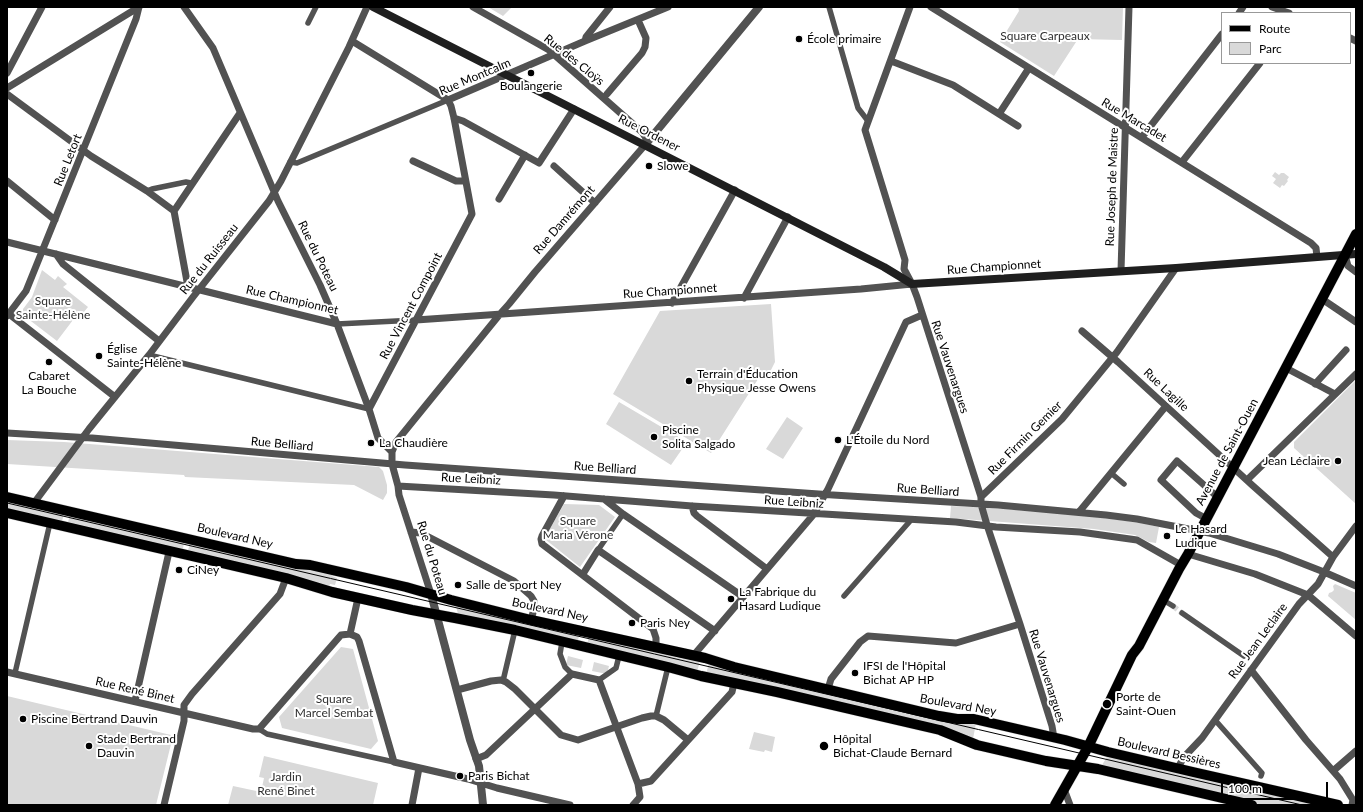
<!DOCTYPE html>
<html>
<head>
<meta charset="utf-8">
<style>
  body { margin:0 }
  #map { position:relative; width:1363px; height:812px; overflow:hidden; background:#fff; font-family:Lato,sans-serif }
  canvas { display:block }
  .frame { position:absolute; inset:0; border:8px solid #000; pointer-events:none }
  .legend { position:absolute; left:1221px; top:12px; width:130px; height:52px; box-sizing:border-box; background:#fff; border:1px solid #999; margin:0; padding:5px 7px; list-style:none; font-size:12px; color:#000 }
  .legend li { display:flex; align-items:center; gap:8px; height:20px }
  .legend b { width:20px; border:1px solid #999 }
  .scale { position:absolute; left:1221px; top:782px; width:107px; height:18px; box-sizing:border-box; border:2px solid #000; border-top:0; padding-left:5px; font-size:12px; line-height:14px; white-space:nowrap; color:#000; -webkit-text-stroke:3px #fff; paint-order:stroke }
</style>
</head>
<body>
<div id="map">
<canvas width="1363" height="812"></canvas>
<div class="frame"></div>
<ul class="legend">
<li><b style="height:5px;background:#000"></b>Route</li>
<li><b style="height:11px;background:#d9d9d9"></b>Parc</li>
</ul>
<div class="scale">100 m</div>
</div>
<script>
const ctx = document.querySelector('canvas').getContext('2d');
ctx.lineJoin = 'round';
function fill(path, color) {
  ctx.fillStyle = color;
  ctx.fill(path, 'evenodd');
}
function toPath(rows) {
  const path = new Path2D();
  for (const r of rows) {
    path.moveTo(r[0], r[1]);
    for (let i = 2; i < r.length; i += 2) path.lineTo(r[i], r[i + 1]);
  }
  return path;
}
function trace(path, color, width, dash) {
  ctx.strokeStyle = color;
  ctx.lineWidth = width;
  ctx.lineCap = dash ? 'butt' : 'round';
  ctx.setLineDash(dash || []);
  ctx.stroke(path);
}
function label(font, color, halo, rows, align = 'center') {
  ctx.font = font + ' Lato,sans-serif';
  ctx.lineWidth = 4;
  ctx.setLineDash([]);
  ctx.textBaseline = 'middle';
  ctx.strokeStyle = halo;
  ctx.fillStyle = color;
  for (const [text, x, y, turn = 0] of rows) {
    ctx.save();
    ctx.translate(x, y);
    ctx.rotate((+turn || 0) * Math.PI / 180);
    ctx.textAlign = isNaN(turn) ? turn : align;
    if (halo) ctx.strokeText(text, 0, 0);
    ctx.fillText(text, 0, 0);
    ctx.restore();
  }
}
const green = toPath([
  [488,7,512,7,503,16],
  [1018,7,1123,7,1122,40,1078,39,1054,76,1000,42,1019,11],
  [1275,172,1279,175,1281,173,1284,173,1289,177,1287,180,1288,181,1284,186,1282,185,1280,188,1273,183,1276,179,1272,176],
  [42,270,55,280,58,276,67,284,63,287,88,307,79,318,76,316,57,341,23,315,23,309,32,297],
  [771,304,775,362,767,378,760,376,711,453,613,394,660,311],
  [1356,380,1356,504,1294,448,1294,442],
  [619,402,687,442,671,465,606,424],
  [787,417,803,428,783,459,766,449],
  [7,440,64,442,379,467,383,471,387,485,387,493,383,500,354,485,185,477,184,475,7,464],
  [7,501,64,514,62,521,7,509],
  [564,504,599,505,615,517,580,567,546,540,546,536],
  [951,506,992,508,1080,515,1136,522,1159,527,1156,543,1149,542,1135,535,1094,529,950,518],
  [70,515,184,542,183,549,68,522],
  [190,544,332,573,332,576,337,578,335,585,330,584,329,587,188,550],
  [1335,584,1356,593,1356,620,1328,596,1329,593,1332,592,1334,590,1333,586],
  [456,606,580,633,577,643,458,614],
  [589,636,683,659,700,661,697,672,587,645],
  [341,647,353,649,378,741,371,749,282,728,279,717],
  [568,656,583,660,581,668,566,665],
  [594,662,609,666,607,674,592,671],
  [709,663,976,723,973,739,706,674],
  [7,696,171,735,172,740,156,805,7,805],
  [754,732,775,737,772,752,765,750,764,752,749,749],
  [264,756,378,783,373,805,228,805,233,786,261,792,264,778,259,777],
  [1107,757,1111,758,1112,757,1324,805,1262,805,1102,765]
]);
const pedestrianTunnel = toPath([
  [1173,606,1182,613]
]);
const pedestrian = toPath([
  [829,7,858,108,868,121],
  [308,23,316,7],
  [290,162,297,163,448,100],
  [147,191,152,189,186,182,191,183],
  [337,324,416,320],
  [149,355,369,409],
  [1111,473,1124,484],
  [598,550,623,514],
  [844,596,911,520],
  [1163,600,1173,606],
  [1182,613,1244,656],
  [562,642,560,654,565,667,572,674],
  [15,673,50,523],
  [599,680,616,668,619,656],
  [503,681,515,630],
  [656,716,668,667],
  [1215,720,1262,773,1261,776],
  [259,729,267,734,394,762]
]);
const minor = toPath([
  [184,7,213,48,278,201,320,285,337,324,369,409,378,438,392,452,392,464,398,486,399,495,431,594],
  [910,7,865,130,905,260,904,269,912,284,917,297,981,497,981,504,987,525,1020,624,1052,726,1054,738],
  [931,7,1311,243,1316,248,1317,257],
  [1272,7,1289,13],
  [1239,13,1243,7],
  [1350,38,1356,41],
  [352,41,448,100,451,106,454,118,472,214,369,409],
  [585,41,586,37,610,7],
  [891,61,953,85,999,114,1029,68],
  [7,73,42,7],
  [7,88,139,7],
  [7,94,91,156,147,191,174,211,188,287],
  [607,94,642,53,645,47,646,38,638,20],
  [448,100,585,41,668,7],
  [999,114,1018,126],
  [454,118,463,121,539,163,574,109],
  [1142,137,1222,34],
  [413,161,456,181,465,181],
  [1182,162,1260,63],
  [554,166,595,203],
  [7,181,55,220],
  [499,199,525,155],
  [174,211,240,113],
  [7,242,337,324],
  [56,254,63,264,159,341],
  [1345,255,1348,266,1356,272],
  [1121,271,1129,7],
  [744,298,788,217],
  [1322,299,1356,322],
  [672,303,735,190],
  [9,314,115,397],
  [7,316,26,291,136,19,139,7],
  [416,320,861,289,912,284],
  [1082,331,1118,362,1252,485,1333,557],
  [1286,368,1335,394],
  [1315,384,1346,350],
  [7,433,92,438,405,465,833,495,998,505,1106,515,1137,519,1209,533,1278,554,1324,572,1356,586],
  [392,452,396,442,500,314,509,304,535,272,645,145,646,138,642,132,549,50,473,7],
  [1247,480,1356,374],
  [398,486,554,495,692,506,956,522,996,527,1080,532,1137,540,1181,565],
  [564,496,542,536,541,539,542,544,653,629,656,638,656,647],
  [981,497,1062,419,1117,352,1176,268],
  [604,499,623,514,739,594,742,598],
  [34,503,89,429,149,355,193,297,269,201,281,181,349,47,367,7],
  [692,506,694,513,697,516,767,569],
  [1079,512,1166,406],
  [1207,519,1196,513,1161,480,1177,461,1213,493,1218,497],
  [411,532,421,533,514,581,531,596,534,601,534,609,531,620],
  [1188,554,1255,574,1308,595,1356,636],
  [583,574,598,550,715,631],
  [350,634,358,598],
  [693,656,814,514,828,489,906,322,922,315],
  [1251,670,1306,740,1340,779,1353,800,1352,805],
  [7,672,253,729,259,729,341,635,350,634,357,637,359,641,394,762,468,779,497,788,570,805],
  [828,689,831,679,860,642,868,636,956,643,1020,624],
  [457,690,491,681,501,680,506,682,515,689,561,735,578,740,642,718,651,716,656,716,664,720,688,740],
  [135,701,169,552],
  [476,759,486,755,572,674,599,680,638,784,640,797,633,805],
  [1178,769,1180,764,1184,757,1202,738,1299,604,1318,584,1333,557,1356,526],
  [1333,771,1356,751],
  [638,784,651,781,732,692,734,683],
  [1064,789,1070,805],
  [164,805,184,721,184,705,192,694,280,594,286,578],
  [412,805,419,768]
]);
const tertiary = toPath([
  [645,145,759,7],
  [431,594,470,740,479,766,483,805]
]);
const secondary = toPath([
  [373,7,884,267,912,284,1176,268,1356,254]
]);
const primary = toPath([
  [7,497,296,564,310,565,406,587,451,600,531,620,705,658,734,667,939,716,957,719,974,719,1065,740,1108,752,1193,772,1338,805],
  [7,513,286,578,332,592,412,610,455,618,515,630,668,667,701,676,777,692,940,730,977,745,1046,761,1098,769,1252,805],
  [1055,805,1088,747,1132,655,1139,646,1179,569,1188,554,1356,234]
]);
const tram = toPath([
  [7,503,1302,805]
]);
const markers = [
  [799,39,4,"#000"],
  [531,73,4,"#000"],
  [649,166,4,"#000"],
  [99,356,4,"#000"],
  [49,362,4,"#000"],
  [689,381,4,"#000"],
  [654,437,4,"#000"],
  [838,440,4,"#000"],
  [371,443,4,"#000"],
  [1338,461,4,"#000"],
  [1167,536,4,"#000"],
  [179,570,4,"#000"],
  [458,585,4,"#000"],
  [731,599,4,"#000"],
  [632,623,4,"#000"],
  [855,673,4,"#000"],
  [1107,704,5,"#000"],
  [23,719,4,"#000"],
  [89,746,4,"#000"],
  [824,746,5,"#000"],
  [460,776,4,"#000"]
];
const parkNames = [
  ["Square Carpeaux",1045,36],
  ["Square",53,301],
  ["Sainte-Hélène",53,315],
  ["Square",578,521],
  ["Maria Vérone",578,535],
  ["Square",334,699],
  ["Marcel Sembat",334,713],
  ["Jardin",286,777],
  ["René Binet",286,791]
];
const poiNames = [
  ["École primaire",807,39],
  ["Boulangerie",531,86,"center"],
  ["Slowe",657,166],
  ["Église",107,349],
  ["Sainte-Hélène",107,363],
  ["Terrain d'Éducation",697,374],
  ["Physique Jesse Owens",697,388],
  ["Cabaret",49,376,"center"],
  ["La Bouche",49,390,"center"],
  ["Piscine",662,430],
  ["Solita Salgado",662,444],
  ["L'Étoile du Nord",846,440],
  ["La Chaudière",379,443],
  ["Jean Léclaire",1330,461,"right"],
  ["Le Hasard",1175,529],
  ["Ludique",1175,543],
  ["CiNey",187,570],
  ["Salle de sport Ney",466,585],
  ["La Fabrique du",739,592],
  ["Hasard Ludique",739,606],
  ["Paris Ney",640,623],
  ["IFSI de l'Hôpital",863,666],
  ["Bichat AP HP",863,680],
  ["Porte de",1116,697],
  ["Saint-Ouen",1116,711],
  ["Piscine Bertrand Dauvin",31,719],
  ["Stade Bertrand",97,739],
  ["Dauvin",97,753],
  ["Hôpital",833,739],
  ["Bichat-Claude Bernard",833,753],
  ["Paris Bichat",468,776]
];
const streetNames = [
  ["Rue des Cloÿs",574,60,39],
  ["Rue Montcalm",475,77,-23],
  ["Rue Marcadet",1134,120,31],
  ["Rue Ordener",649,133,27],
  ["Rue Letort",68,160,-68],
  ["Rue Joseph de Maistre",1112,187,-88],
  ["Rue Damrémont",564,220,-49],
  ["Rue du Poteau",318,256,64],
  ["Rue du Ruisseau",209,259,-52],
  ["Rue Championnet",994,267,-4],
  ["Rue Championnet",670,291,-4],
  ["Rue Championnet",292,300,13],
  ["Rue Vincent Compoint",411,306,-62],
  ["Rue Vauvenargues",950,367,72],
  ["Rue Lagille",1166,390,43],
  ["Rue Firmin Gemier",1025,438,-45],
  ["Rue Belliard",282,444,5],
  ["Avenue de Saint-Ouen",1227,452,-62],
  ["Rue Belliard",605,468,4],
  ["Rue Leibniz",471,479,3],
  ["Rue Belliard",928,490,4],
  ["Rue Leibniz",794,502,4],
  ["Boulevard Ney",235,536,13],
  ["Rue du Poteau",432,558,73],
  ["Boulevard Ney",550,610,12],
  ["Rue Jean Leclaire",1258,641,-54],
  ["Rue Vauvenargues",1047,676,73],
  ["Rue René Binet",135,690,13],
  ["Boulevard Ney",958,705,10],
  ["Boulevard Bessières",1169,753,13]
];
fill(green, '#d9d9d9');
trace(pedestrianTunnel, '#d9d9d9', 5.5, [5.5, 3]);
trace(primary, '#dbdbdb', 11);
trace(pedestrian, '#525252', 5.5);
trace(minor, '#525252', 7);
trace(tertiary, '#525252', 8);
trace(secondary, '#1f1f1f', 8);
trace(primary, '#000', 10);
trace(tram, '#000', 1);
for (const [x, y, r, color] of markers) {
  const dot = new Path2D();
  dot.arc(x, y, r, 0, 2 * Math.PI);
  ctx.fillStyle = color;
  ctx.fill(dot);
  trace(dot, '#fff', 1.5);
}
label('12px', '#303030', '#fff', parkNames);
label('12px', '#000', '#fff', poiNames, 'left');
label('12px', '#000', '#fff', streetNames);
</script>
</body>
</html>
